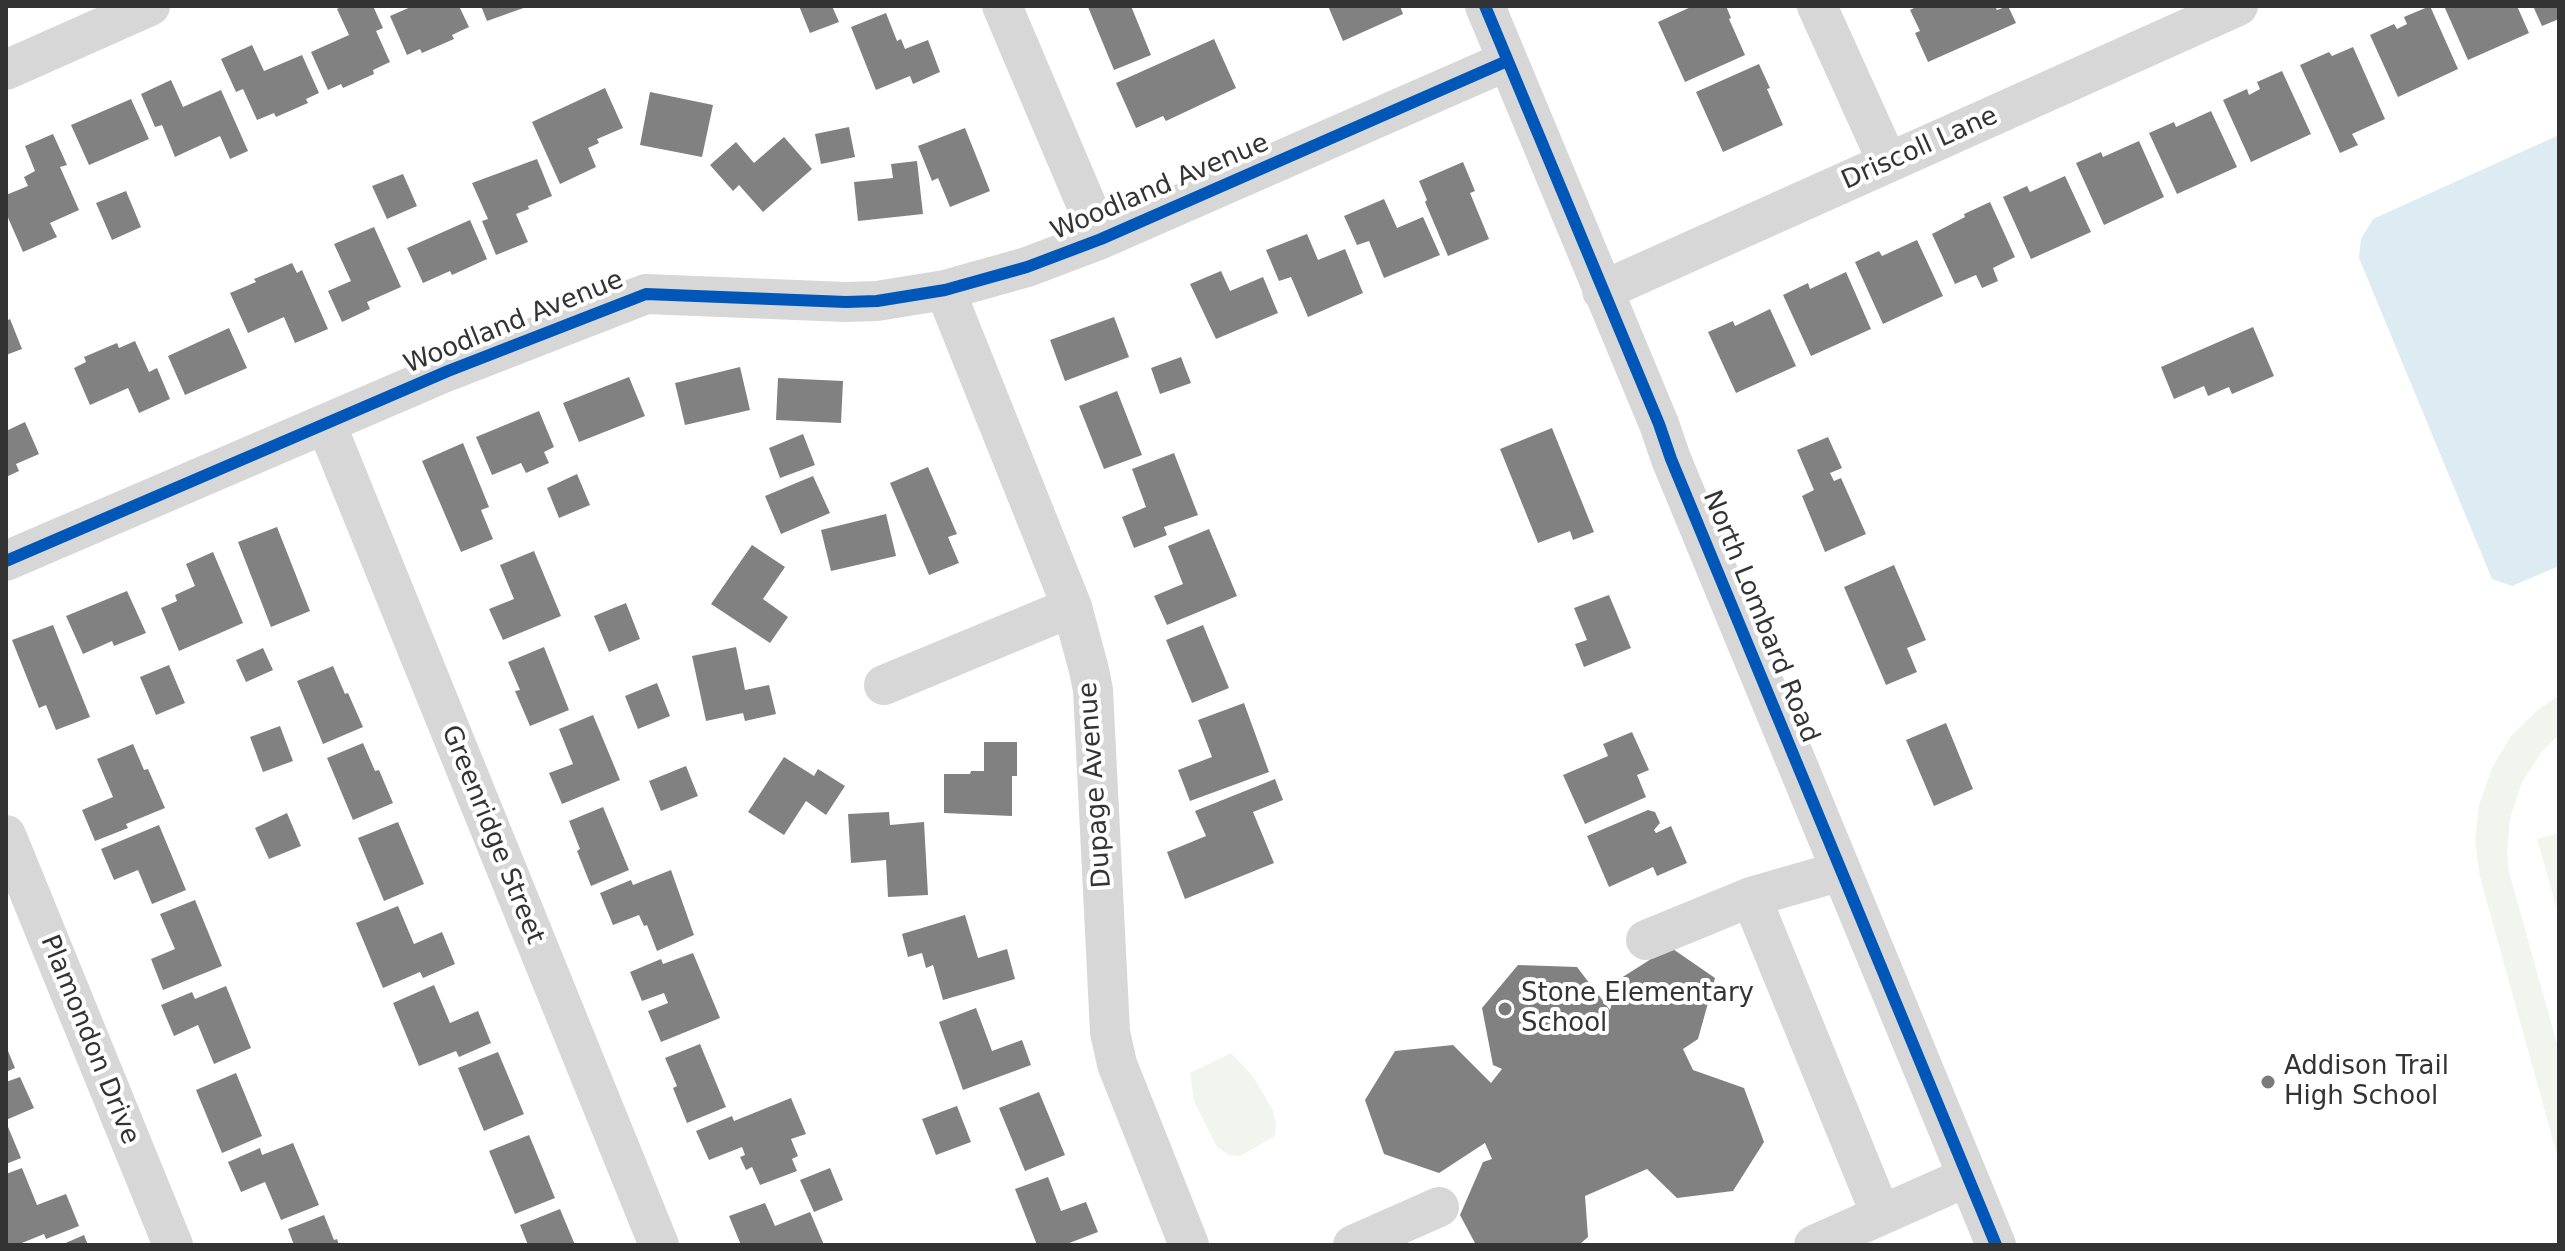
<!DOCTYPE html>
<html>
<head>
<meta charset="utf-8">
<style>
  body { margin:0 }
  #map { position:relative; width:2565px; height:1251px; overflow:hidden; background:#fff; font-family:"DejaVu Sans",sans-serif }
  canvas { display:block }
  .frame { position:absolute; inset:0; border:8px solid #333; pointer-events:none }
</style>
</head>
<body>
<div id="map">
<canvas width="2565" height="1251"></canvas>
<div class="frame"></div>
</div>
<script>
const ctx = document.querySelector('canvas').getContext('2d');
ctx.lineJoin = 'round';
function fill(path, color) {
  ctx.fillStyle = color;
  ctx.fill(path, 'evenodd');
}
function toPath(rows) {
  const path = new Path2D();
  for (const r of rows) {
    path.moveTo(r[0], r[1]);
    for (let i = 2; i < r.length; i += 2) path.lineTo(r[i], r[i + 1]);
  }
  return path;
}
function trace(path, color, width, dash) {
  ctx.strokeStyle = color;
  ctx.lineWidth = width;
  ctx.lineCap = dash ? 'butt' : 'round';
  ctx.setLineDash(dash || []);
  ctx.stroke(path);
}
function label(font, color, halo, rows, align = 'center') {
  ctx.font = font + ' "DejaVu Sans",sans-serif';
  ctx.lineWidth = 8;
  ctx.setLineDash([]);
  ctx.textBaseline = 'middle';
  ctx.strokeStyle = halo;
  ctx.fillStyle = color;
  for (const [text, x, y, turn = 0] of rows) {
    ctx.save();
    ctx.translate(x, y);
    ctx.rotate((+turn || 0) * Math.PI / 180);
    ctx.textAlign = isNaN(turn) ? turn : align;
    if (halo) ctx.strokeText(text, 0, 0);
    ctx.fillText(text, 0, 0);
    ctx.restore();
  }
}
const green = toPath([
  [2559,696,2559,735,2543,750,2522,782,2510,818,2507,853,2509,872,2559,1051,2559,1162,2480,877,2475,841,2479,805,2492,768,2511,736,2540,708],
  [2559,833,2559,916,2537,839],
  [1231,1053,1252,1075,1273,1110,1276,1124,1275,1136,1240,1156,1229,1155,1217,1147,1194,1101,1190,1073]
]);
const water = toPath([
  [2559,135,2559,566,2512,586,2492,579,2359,258,2361,239,2373,219]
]);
const building = toPath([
  [343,6,373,6,383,28,376,31,390,62,373,70,374,74,343,88,341,84,328,90,311,52,349,35,337,9],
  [413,6,459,6,469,27,452,35,454,39,422,53,420,49,407,55,390,16],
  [481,6,529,6,487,21],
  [799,6,832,6,839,22,810,33],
  [1131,6,1151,55,1114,70,1088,7],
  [1328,6,1400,6,1403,14,1343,41],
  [1693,6,1726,6,1731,18,1729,19,1745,55,1685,82,1658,22],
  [1918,6,1995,6,1997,10,2008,6,2016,23,1928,62,1915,33,1920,31,1910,10],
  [2430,6,2458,69,2398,97,2370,35,2394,24,2397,29,2407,24,2404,17],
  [2444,6,2517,6,2529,33,2468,60],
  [2533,6,2559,6,2559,19,2542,26],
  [886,13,897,41,901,39,905,49,928,40,940,72,913,84,910,76,876,90,851,27],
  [1214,39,1236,88,1166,121,1163,116,1136,128,1116,83],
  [252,45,264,71,302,55,319,93,306,99,308,103,276,117,274,113,257,120,243,89,236,92,221,59],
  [2353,47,2385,119,2352,134,2358,145,2340,153,2300,65,2329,52,2332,56],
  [1759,64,1770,88,1767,89,1783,125,1723,152,1696,92],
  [2282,71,2311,134,2251,162,2223,100,2247,89,2249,95,2260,89,2257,82],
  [171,80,183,107,221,90,248,151,230,159,220,136,175,157,162,125,155,127,141,94],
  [605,88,623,128,597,139,599,143,588,148,596,167,560,184,532,122],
  [650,92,713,105,702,157,640,145],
  [131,99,149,139,89,165,71,125],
  [2211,111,2237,167,2177,194,2149,133,2174,122,2176,127],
  [849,127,855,157,821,164,815,134],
  [965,128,990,191,950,207,938,178,932,181,918,146],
  [53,134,67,165,60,167,79,210,50,223,57,237,23,252,6,213,6,195,28,186,24,177,35,171,25,146],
  [784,137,812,169,763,212,739,185,733,191,710,165,736,142,754,163],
  [2139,141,2164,197,2104,225,2076,163,2101,152,2103,157],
  [537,159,552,196,528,206,529,209,516,214,528,242,496,255,482,221,488,219,472,183],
  [917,161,923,214,858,221,854,182,893,178,891,164],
  [1463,162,1475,191,1470,193,1489,239,1448,256,1425,202,1427,200,1419,181],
  [403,174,417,206,387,219,372,186],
  [2065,176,2091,232,2031,259,2003,197,2027,186,2030,192],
  [126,191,141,227,112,240,96,203],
  [1384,199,1397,228,1423,217,1440,255,1384,278,1369,241,1357,245,1344,216],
  [1990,202,2015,257,1993,268,1998,281,1982,288,1976,275,1955,284,1932,234,1965,217,1964,214],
  [470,220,487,259,452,275,450,271,423,283,407,248],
  [374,227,401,287,367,302,370,309,342,322,328,291,351,281,334,244],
  [1307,234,1318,260,1345,249,1363,293,1308,317,1291,277,1279,281,1266,250],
  [1917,240,1943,296,1883,324,1855,262,1879,251,1882,256],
  [292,263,297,273,302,270,328,329,295,343,284,317,248,333,230,293,256,282,254,279],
  [1221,271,1230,291,1263,277,1278,313,1216,339,1190,284],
  [1846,272,1871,329,1811,356,1783,295,1808,283,1810,289],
  [1770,309,1796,366,1736,393,1708,332,1733,321,1735,326],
  [1114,317,1129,357,1065,381,1050,340],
  [10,319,22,349,6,355,6,321],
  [2253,327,2274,376,2232,394,2229,387,2208,396,2204,386,2174,399,2161,367],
  [229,328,247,368,185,395,168,356],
  [135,341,149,372,157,368,170,399,139,413,128,388,90,405,74,368,86,362,84,357,117,343,119,348],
  [1181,357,1191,383,1160,394,1151,368],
  [740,367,750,410,685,425,675,383],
  [629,377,645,416,579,442,563,403],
  [778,378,843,381,841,423,776,420],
  [1117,391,1142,455,1104,469,1079,406],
  [539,411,554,447,544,452,549,463,526,473,521,463,492,475,476,437],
  [25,422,39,454,16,464,19,471,6,477,6,431],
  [1552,428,1594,532,1573,540,1570,531,1538,543,1500,449],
  [803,434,815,465,780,478,769,448],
  [1828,437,1842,468,1830,473,1834,481,1841,478,1866,534,1825,552,1802,496,1814,490,1797,450],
  [463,443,489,507,481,510,493,539,461,552,422,461],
  [1174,453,1198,515,1164,527,1167,535,1134,548,1122,517,1146,507,1132,469],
  [928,467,957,534,948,537,959,563,929,575,890,483],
  [577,474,590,505,559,518,547,488],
  [813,476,830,513,781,534,765,496],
  [886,514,896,556,831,571,821,530],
  [277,527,310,611,271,627,238,542],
  [1209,529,1237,596,1167,625,1154,596,1183,584,1168,546],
  [752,545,785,567,763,599,788,617,770,643,711,604],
  [534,551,561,616,503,640,489,609,514,599,500,565],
  [213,552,243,623,179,651,161,608,177,601,175,595,195,586,186,564],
  [1894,565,1926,640,1907,648,1917,672,1886,685,1844,587],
  [127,591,146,633,114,646,112,641,83,654,66,616],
  [1609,595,1631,648,1584,667,1575,644,1587,640,1574,608],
  [626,603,640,639,609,652,594,616],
  [53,625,90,717,56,730,46,705,39,708,12,640],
  [1203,625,1229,688,1192,703,1166,640],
  [544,647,569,710,530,726,515,691,520,690,508,662],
  [736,647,745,690,769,685,776,714,745,721,743,713,706,721,692,656],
  [263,648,273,670,246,682,236,660],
  [169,665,185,703,156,715,140,677],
  [333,666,345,694,348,693,363,727,323,744,297,681],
  [657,683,670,716,638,729,625,696],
  [1244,703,1269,772,1190,801,1178,770,1212,757,1198,720],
  [593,715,620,780,562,804,549,773,573,764,559,729],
  [1946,723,1973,789,1934,806,1906,740],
  [280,726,293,761,263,772,250,737],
  [1632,732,1649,770,1637,775,1646,797,1585,824,1563,775,1608,756,1603,744],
  [984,742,1017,742,1017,776,1012,776,1012,816,944,813,944,774,970,774,971,771,984,771],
  [363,743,375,771,379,770,393,803,353,820,327,758],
  [133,744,144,770,148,769,165,808,126,824,128,828,95,841,82,810,113,797,97,759],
  [784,757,814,776,818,769,845,786,826,815,806,801,784,835,748,812],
  [686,766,698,796,661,811,649,781],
  [1275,779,1283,800,1253,812,1274,863,1185,899,1167,852,1206,836,1195,811],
  [603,807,629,870,591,886,577,851,580,849,569,821],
  [1648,810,1655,812,1660,823,1654,830,1656,833,1671,826,1687,863,1657,876,1653,867,1609,887,1587,836],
  [889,812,890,825,924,822,928,895,888,897,886,860,851,863,848,814],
  [287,813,301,846,269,859,255,828],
  [398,822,424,884,384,901,358,838],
  [159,825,186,890,152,904,138,870,114,880,101,849],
  [671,870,694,935,657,951,647,925,644,926,639,915,613,925,600,893,631,880,633,885],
  [195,900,222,966,163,990,151,959,175,949,160,914],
  [398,906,414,944,442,932,455,964,423,978,420,972,383,988,356,923],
  [965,915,978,958,1007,949,1015,979,943,1000,933,965,926,968,922,953,908,957,902,934],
  [1670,947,1715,978,1698,1039,1683,1049,1693,1070,1744,1088,1764,1142,1733,1191,1677,1198,1647,1169,1585,1196,1588,1237,1579,1245,1476,1245,1460,1215,1483,1162,1492,1159,1485,1143,1439,1173,1384,1154,1365,1100,1395,1051,1453,1045,1491,1083,1502,1069,1493,1065,1482,1008,1518,965,1577,967,1610,1010,1618,980],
  [693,953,720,1018,661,1042,648,1011,668,1003,664,993,642,1001,630,972,661,959,663,964],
  [434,985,450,1023,478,1011,491,1043,459,1057,456,1051,419,1066,393,1003],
  [226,986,251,1048,214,1064,198,1025,174,1036,161,1005,192,992,195,999],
  [976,1008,992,1051,1022,1040,1031,1065,963,1090,939,1022],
  [700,1044,726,1107,687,1123,673,1088,677,1086,665,1058],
  [6,1046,15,1068,6,1072],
  [498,1052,524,1114,484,1131,458,1068],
  [236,1073,262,1136,222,1153,196,1090],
  [20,1077,34,1108,6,1120,6,1082],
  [1039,1092,1065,1155,1025,1171,999,1108],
  [791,1098,806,1134,791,1139,798,1156,792,1159,797,1171,760,1185,752,1167,746,1170,740,1157,745,1155,742,1147,709,1160,696,1131,732,1116,734,1121],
  [957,1106,971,1142,936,1155,922,1119],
  [6,1122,21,1158,6,1164],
  [529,1135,555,1198,515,1214,489,1151],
  [293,1143,319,1205,281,1220,265,1182,241,1192,228,1162,260,1148,262,1155],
  [22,1168,37,1205,66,1194,79,1226,46,1239,44,1234,17,1245,6,1245,6,1174],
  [830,1168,843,1200,814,1212,800,1180],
  [1048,1177,1061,1211,1086,1202,1098,1232,1064,1245,1037,1245,1015,1189],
  [765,1203,775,1226,810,1212,824,1245,741,1245,729,1216],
  [560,1209,575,1245,528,1245,520,1225],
  [324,1215,334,1240,337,1239,339,1245,294,1245,288,1229],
  [84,1235,88,1245,61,1245]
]);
const minor = toPath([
  [1002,6,1101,239],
  [1485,6,1659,424,1671,459,1996,1245],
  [1817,6,1888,163],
  [6,70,150,6],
  [945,290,1072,607,1089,670,1093,690,1110,1032,1117,1064,1189,1245],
  [1602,291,2238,6],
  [326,424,659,1245],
  [6,561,448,371,646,294,846,302,877,301,945,290,1027,267,1101,239,1507,61],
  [884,685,1072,607],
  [6,835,173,1245],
  [1751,897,1881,1215],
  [1646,940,1751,897,1841,871],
  [1353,1245,1439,1207],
  [1814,1245,1967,1177]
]);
const cycleway = toPath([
  [1485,6,1659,424,1671,459,1996,1245],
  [6,561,448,371,646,294,846,302,877,301,945,290,1027,267,1101,239,1507,61]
]);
const markers = [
  [1505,1009,8,"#7a7a7a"],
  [2268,1082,8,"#7a7a7a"]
];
const streetNames = [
  ["Driscoll Lane",1920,149,-24],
  ["Woodland Avenue",1160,188,-23],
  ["Woodland Avenue",514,323,-22],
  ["North Lombard Road",1760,617,68],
  ["Dupage Avenue",1096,785,-94],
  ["Greenridge Street",492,835,68],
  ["Plamondon Drive",89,1040,68]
];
const poiNames = [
  ["Stone Elementary",1521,994],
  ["School",1521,1024],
  ["Addison Trail",2284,1067],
  ["High School",2284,1097]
];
fill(green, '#f1f5ed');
fill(water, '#ddebf3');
fill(building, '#818181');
trace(minor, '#d7d7d7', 40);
trace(cycleway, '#0057b8', 12);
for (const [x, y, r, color] of markers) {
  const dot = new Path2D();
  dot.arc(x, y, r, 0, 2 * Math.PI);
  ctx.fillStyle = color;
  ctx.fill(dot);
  trace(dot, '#fff', 3);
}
label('26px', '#333', '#fff', streetNames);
label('26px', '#333', '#fff', poiNames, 'left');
</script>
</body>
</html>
